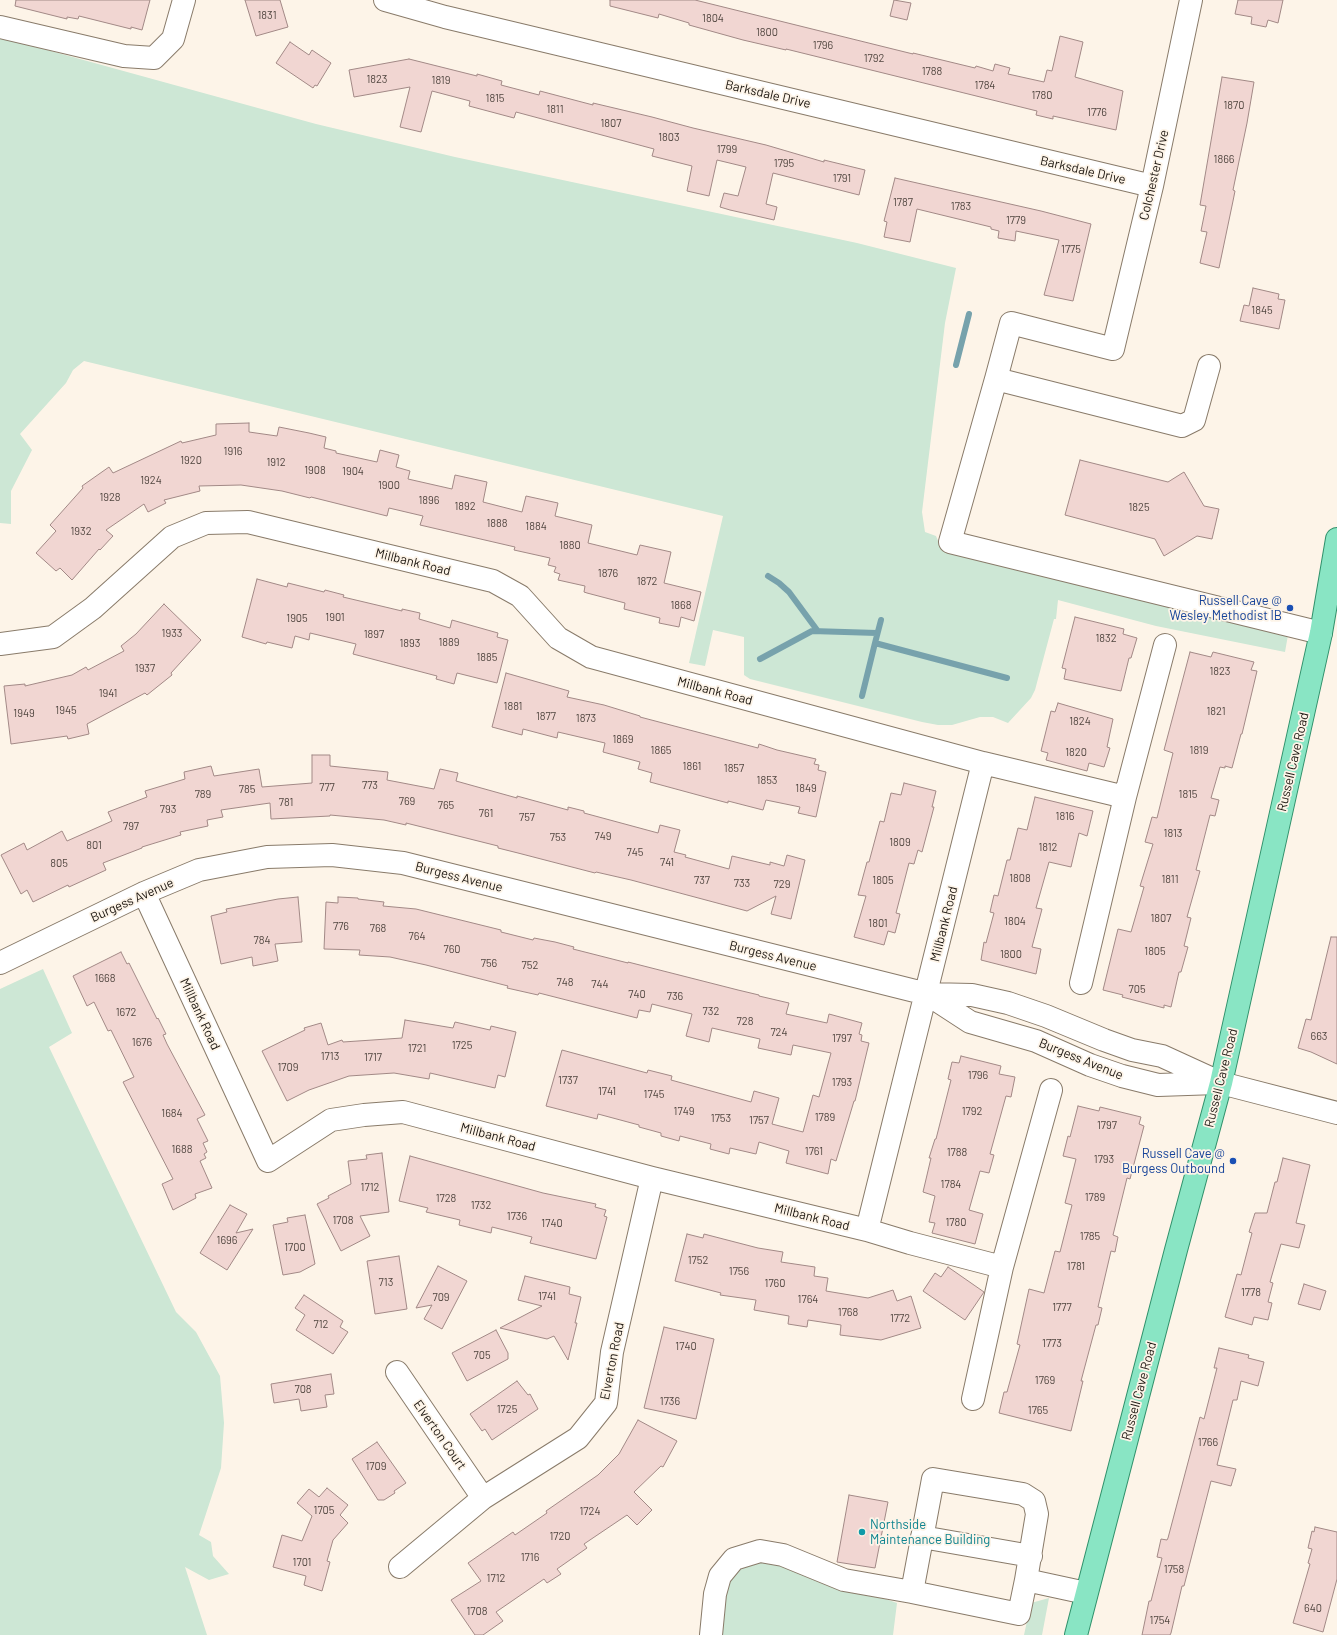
<!DOCTYPE html>
<html>
<head>
<meta charset="utf-8">
<style>
  body { margin:0 }
  canvas { display:block; background:#fdf4e8 }
</style>
</head>
<body>
<canvas width="1337" height="1635"></canvas>
<script>
const ctx = document.querySelector('canvas').getContext('2d');
ctx.lineJoin = 'round';
function fill(path, color) {
  ctx.fillStyle = color;
  ctx.fill(path, 'evenodd');
}
function toPath(rows) {
  const path = new Path2D();
  for (const r of rows) {
    path.moveTo(r[0], r[1]);
    for (let i = 2; i < r.length; i += 2) path.lineTo(r[i], r[i + 1]);
  }
  return path;
}
function trace(path, color, width, dash) {
  ctx.strokeStyle = color;
  ctx.lineWidth = width;
  ctx.lineCap = dash ? 'butt' : 'round';
  ctx.setLineDash(dash || []);
  ctx.stroke(path);
}
function label(font, color, halo, rows, align = 'center') {
  ctx.font = font + ' Barlow,sans-serif';
  ctx.lineWidth = 3.5;
  ctx.setLineDash([]);
  ctx.textBaseline = 'middle';
  ctx.strokeStyle = halo;
  ctx.fillStyle = color;
  for (const [text, x, y, turn = 0] of rows) {
    ctx.save();
    ctx.translate(x, y);
    ctx.rotate((+turn || 0) * Math.PI / 180);
    ctx.textAlign = isNaN(turn) ? turn : align;
    if (halo) ctx.strokeText(text, 0, 0);
    ctx.fillText(text, 0, 0);
    ctx.restore();
  }
}
const green = toPath([
  [0,37,316,124,455,157,857,243,956,268,945,323,922,512,925,532,936,536,941,548,1288,635,1285,652,1156,626,1058,600,1056,619,1054,619,1035,690,1031,698,1008,723,993,717,980,717,952,725,938,725,922,722,750,679,744,675,744,637,713,630,705,666,689,663,723,516,84,361,73,370,66,383,20,434,32,450,11,491,11,524,0,523],
  [43,969,72,1033,49,1047,176,1312,196,1332,220,1376,224,1423,221,1468,199,1535,211,1542,213,1556,229,1574,209,1580,185,1567,207,1635,0,1635,0,989],
  [763,1556,897,1603,893,1635,715,1635,724,1579,737,1565],
  [1049,1598,1042,1635,1024,1635,1031,1603]
]);
const stream = toPath([
  [956,365,969,314],
  [768,576,779,583,789,592,817,630],
  [881,620,875,643,1007,678],
  [760,659,812,631,877,633],
  [862,696,875,643]
]);
const building = toPath([
  [16,0,150,0,142,30,131,27,131,29,79,16,78,19,67,17,67,19,15,6,16,0],
  [245,0,280,0,288,27,256,36,245,0],
  [610,0,695,0,913,54,913,53,975,68,976,66,993,71,995,64,1010,68,1008,74,1044,82,1047,70,1052,71,1060,36,1083,42,1075,77,1123,91,1116,130,1053,116,1053,119,1036,115,1037,111,786,49,786,50,743,40,689,25,689,23,659,14,658,18,610,6,610,0],
  [894,0,911,3,907,20,890,16,894,0],
  [1238,0,1283,0,1278,23,1268,20,1266,27,1251,24,1252,17,1235,14,1238,0],
  [290,42,309,55,312,50,331,63,317,86,315,85,313,88,276,63,290,42],
  [409,59,477,76,477,74,502,81,501,85,539,95,540,91,593,105,593,103,652,117,693,128,766,145,824,162,824,160,865,170,859,195,773,173,766,204,777,207,774,220,730,210,720,207,724,193,738,196,746,167,717,160,709,196,687,191,692,166,652,156,654,149,516,112,514,118,469,106,470,101,432,91,421,132,400,127,410,87,354,97,349,70,409,59],
  [1222,77,1254,82,1247,123,1233,190,1235,191,1233,201,1219,268,1200,263,1207,232,1201,231,1206,206,1200,205,1222,77],
  [895,178,1041,211,1091,224,1073,301,1044,295,1059,240,1016,231,1015,241,998,238,999,231,991,229,991,227,917,209,910,242,884,237,887,222,884,221,895,178],
  [1253,288,1279,294,1278,299,1285,300,1279,329,1240,321,1244,305,1249,306,1253,288],
  [249,423,249,432,277,436,279,427,309,433,326,437,324,448,336,451,336,453,377,462,380,450,399,455,396,467,410,471,408,479,452,489,455,475,487,482,483,502,522,512,526,496,558,503,555,516,592,525,588,543,637,555,640,545,671,552,664,583,701,592,694,621,681,617,679,627,659,623,660,618,624,609,625,603,587,593,584,592,585,586,558,580,560,574,554,572,556,567,548,565,550,558,514,550,515,547,420,525,423,516,389,508,387,516,311,497,310,498,282,491,241,485,199,486,200,491,164,500,166,503,148,512,144,504,106,530,113,536,100,550,99,549,72,580,60,568,56,571,36,553,56,531,50,525,83,488,82,486,109,467,113,473,181,441,182,443,216,435,216,424,249,423],
  [1080,460,1168,482,1184,472,1204,506,1219,509,1212,539,1197,536,1164,556,1155,539,1065,515,1080,460],
  [257,579,287,587,288,583,324,592,325,590,344,595,343,597,402,611,402,609,420,613,419,619,450,628,452,620,498,633,497,637,508,640,497,683,457,673,454,684,436,679,437,676,353,654,356,644,310,633,309,640,295,636,292,648,267,642,266,644,242,637,257,579],
  [164,604,201,640,171,673,172,675,147,695,145,693,87,724,89,734,68,739,67,736,11,744,4,686,25,684,25,686,72,675,86,667,88,670,124,651,121,646,136,634,164,604],
  [1075,617,1124,629,1123,634,1137,638,1131,658,1129,658,1121,691,1064,679,1066,669,1062,668,1075,617],
  [1190,652,1211,657,1213,652,1254,662,1251,670,1257,671,1242,734,1241,734,1232,768,1225,766,1225,768,1220,767,1211,798,1219,800,1215,816,1210,815,1196,870,1200,871,1187,917,1191,918,1184,946,1188,947,1181,972,1179,972,1171,1007,1164,1005,1164,1008,1122,997,1123,995,1103,990,1118,929,1131,932,1144,887,1140,886,1153,844,1145,842,1152,817,1157,818,1173,753,1164,750,1190,652],
  [506,673,569,691,567,697,604,705,640,716,640,717,758,748,759,744,777,750,816,759,814,764,819,765,818,770,826,772,816,817,798,813,800,807,766,800,763,810,728,801,728,803,709,798,650,782,652,773,638,769,640,762,603,752,605,743,558,732,557,738,523,729,522,735,492,727,506,673],
  [1058,703,1113,719,1107,747,1110,748,1104,767,1089,763,1087,771,1046,760,1048,753,1041,751,1051,711,1055,712,1058,703],
  [312,755,330,755,330,766,388,772,387,780,434,789,440,769,458,773,456,781,517,798,517,796,568,810,568,807,584,811,584,813,658,833,660,825,680,830,674,852,686,855,685,857,729,869,732,856,770,865,770,862,784,866,787,855,805,860,791,919,771,914,776,896,747,911,631,880,596,872,595,873,518,853,498,848,498,846,406,823,406,825,384,820,330,815,330,816,271,819,270,803,221,810,223,817,207,820,208,826,180,832,181,835,142,847,142,848,103,863,106,870,69,887,68,885,33,902,27,890,21,894,1,855,24,843,27,850,62,831,67,841,112,821,108,812,147,797,145,791,185,779,184,772,211,766,214,776,259,769,262,787,312,783,312,755],
  [904,783,936,791,932,807,934,807,922,852,918,850,914,864,909,863,896,913,900,914,895,933,888,931,884,945,854,937,866,896,858,895,867,862,869,862,880,821,884,822,891,793,901,795,904,783],
  [1035,797,1093,811,1087,836,1079,833,1071,867,1049,862,1036,908,1042,909,1032,947,1041,949,1036,974,981,960,984,942,986,943,994,913,990,912,994,895,998,896,1007,860,1010,860,1018,828,1027,830,1035,797],
  [298,897,302,942,275,944,278,961,253,966,252,957,221,964,211,916,227,912,226,909,278,899,298,897],
  [338,897,358,898,358,899,384,902,383,906,416,909,501,930,501,932,533,940,534,938,555,942,574,947,573,949,628,963,628,962,738,990,759,995,759,996,789,1003,786,1014,827,1023,829,1014,862,1023,859,1034,862,1035,861,1041,869,1043,855,1101,854,1101,836,1161,831,1159,828,1174,786,1163,789,1151,759,1142,756,1154,730,1148,729,1154,710,1149,711,1144,680,1136,679,1141,661,1136,661,1133,639,1127,639,1125,598,1114,597,1119,546,1106,562,1050,647,1073,648,1070,672,1076,671,1080,751,1102,754,1091,779,1098,772,1124,803,1132,813,1095,819,1097,831,1053,793,1045,791,1055,758,1048,760,1039,712,1028,709,1042,686,1036,692,1014,652,1004,650,1012,639,1010,637,1018,539,993,538,995,507,988,508,986,426,965,390,957,359,955,360,950,324,949,326,902,338,903,338,897],
  [1331,937,1337,937,1337,1064,1311,1052,1298,1048,1306,1019,1311,1020,1331,937],
  [121,952,127,964,129,963,157,1019,158,1018,166,1034,163,1035,167,1044,205,1115,197,1119,208,1141,203,1143,207,1152,204,1154,206,1158,200,1161,212,1188,195,1194,196,1198,173,1210,162,1184,173,1179,123,1082,134,1077,111,1030,108,1031,94,1002,87,1006,73,976,121,952],
  [405,1020,453,1028,455,1022,490,1030,491,1026,516,1032,505,1077,498,1075,495,1088,430,1073,429,1079,394,1073,349,1076,309,1090,287,1101,262,1051,305,1030,304,1028,321,1023,328,1045,342,1040,343,1042,402,1038,405,1020],
  [961,1056,1001,1066,999,1074,1015,1077,1011,1097,1006,1096,990,1154,994,1155,989,1173,980,1171,969,1210,983,1214,975,1244,932,1233,935,1223,929,1222,935,1196,923,1192,931,1158,929,1158,935,1139,936,1139,951,1080,948,1079,952,1062,959,1063,961,1056],
  [1078,1106,1099,1111,1100,1107,1141,1117,1139,1124,1144,1126,1130,1179,1127,1178,1113,1235,1118,1237,1115,1252,1111,1251,1098,1307,1102,1308,1098,1325,1096,1325,1081,1381,1083,1381,1071,1431,999,1413,1004,1392,1007,1392,1020,1345,1017,1344,1029,1289,1044,1293,1055,1251,1060,1252,1072,1205,1065,1203,1076,1159,1063,1156,1068,1136,1070,1137,1078,1106],
  [382,1153,389,1212,360,1216,370,1236,341,1251,317,1204,329,1198,328,1196,351,1184,348,1161,367,1159,366,1155,382,1153],
  [410,1156,543,1193,596,1204,595,1207,606,1210,604,1216,607,1217,596,1259,530,1243,532,1237,492,1227,491,1233,459,1225,460,1220,426,1212,428,1208,399,1201,410,1156],
  [1283,1158,1310,1165,1296,1223,1305,1225,1299,1248,1281,1244,1270,1282,1273,1283,1268,1302,1272,1303,1268,1320,1254,1317,1252,1325,1225,1317,1237,1274,1241,1275,1252,1233,1249,1232,1255,1213,1267,1213,1275,1182,1277,1182,1283,1158],
  [230,1205,247,1214,236,1233,253,1229,227,1270,200,1253,230,1205],
  [305,1215,315,1264,300,1272,283,1275,273,1225,288,1222,287,1218,305,1215],
  [687,1234,703,1238,704,1234,758,1248,783,1252,781,1262,815,1267,814,1276,828,1278,826,1291,868,1298,893,1290,897,1301,911,1296,921,1328,881,1340,840,1335,841,1325,808,1320,807,1327,788,1324,789,1316,754,1310,756,1300,720,1295,721,1293,675,1281,687,1234],
  [399,1256,407,1309,375,1314,367,1261,399,1256],
  [438,1266,467,1281,442,1329,424,1319,432,1305,416,1308,438,1266],
  [948,1267,984,1292,965,1320,923,1291,935,1273,941,1277,948,1267],
  [525,1276,570,1287,569,1294,581,1297,575,1323,577,1323,568,1360,554,1336,547,1339,500,1328,542,1306,518,1300,525,1276],
  [1304,1284,1326,1291,1320,1310,1298,1304,1304,1284],
  [304,1295,343,1321,340,1327,348,1332,333,1354,296,1330,305,1315,295,1308,304,1295],
  [664,1327,714,1339,696,1419,644,1408,664,1327],
  [496,1330,508,1353,508,1359,467,1381,452,1353,496,1330],
  [1219,1348,1249,1355,1248,1358,1264,1362,1258,1386,1241,1381,1237,1400,1233,1400,1217,1465,1236,1469,1231,1486,1211,1481,1184,1586,1182,1586,1171,1633,1170,1635,1142,1635,1149,1601,1151,1601,1162,1558,1157,1557,1161,1539,1167,1540,1168,1538,1200,1417,1204,1419,1217,1368,1214,1368,1219,1348],
  [331,1374,334,1394,325,1395,327,1407,301,1411,299,1399,274,1403,271,1384,331,1374],
  [517,1381,528,1395,530,1394,538,1409,492,1440,485,1429,482,1431,470,1414,517,1381],
  [638,1420,677,1441,663,1467,661,1466,634,1492,652,1510,637,1525,627,1515,584,1544,587,1548,557,1569,561,1574,547,1583,544,1579,496,1612,503,1621,483,1635,475,1635,451,1600,481,1581,468,1563,513,1532,515,1535,547,1513,546,1511,598,1475,619,1454,638,1420],
  [377,1442,406,1483,394,1491,395,1493,384,1500,378,1500,352,1459,377,1442],
  [327,1488,348,1505,340,1515,348,1523,333,1540,327,1561,330,1562,322,1591,304,1585,306,1576,273,1567,282,1535,302,1541,312,1516,297,1503,309,1489,319,1497,327,1488],
  [849,1495,888,1502,875,1568,837,1562,849,1495],
  [1315,1527,1337,1532,1337,1579,1323,1632,1293,1623,1310,1564,1308,1563,1312,1549,1308,1548,1312,1531,1314,1532,1315,1527]
]);
const minor = toPath([
  [385,0,445,17,1152,186],
  [0,27,124,56,154,58,173,39,184,0],
  [1209,366,1194,420,1182,426,996,379,950,542,1321,633],
  [996,379,1011,323,1113,349,1152,186,1191,0],
  [0,644,53,637,93,608,172,537,206,523,248,522,493,581,520,596,558,638,591,657,983,763,867,1230,652,1178,403,1112,364,1115,331,1120,268,1161,144,893],
  [983,763,1125,797,1165,645],
  [0,963,144,893,199,870,267,857,332,855,403,863,927,994,972,995,1008,1003,1046,1016,1104,1040,1132,1050,1162,1056,1221,1083,1337,1113],
  [1081,983,1125,797],
  [927,994,970,1022,1036,1041,1090,1065,1122,1076,1158,1085,1217,1083],
  [867,1230,910,1243,1002,1267,973,1399],
  [1002,1267,1051,1090],
  [397,1372,483,1498],
  [922,1537,1031,1556],
  [400,1567,483,1498,578,1438,606,1403,612,1352,652,1178],
  [1026,1580,1037,1514,1034,1501,1023,1494,933,1479,912,1592,1019,1614,1026,1580,1086,1593],
  [711,1635,715,1594,720,1576,734,1559,760,1551,783,1555,844,1580,912,1592]
]);
const major = toPath([
  [1076,1635,1176,1250,1221,1083,1321,633,1337,539]
]);
const markers = [
  [1290,608,4,"#1a4fb4"],
  [1233,1161,4,"#1a4fb4"],
  [862,1532,4,"#0f9aa8"]
];
const numberNames = [
  ["1831",267,15],
  ["1804",713,18],
  ["1800",767,32],
  ["1796",823,45],
  ["1792",874,58],
  ["1788",932,71],
  ["1823",377,79],
  ["1819",441,80],
  ["1784",985,85],
  ["1780",1042,95],
  ["1815",495,98],
  ["1870",1234,105],
  ["1811",555,109],
  ["1776",1097,112],
  ["1807",611,123],
  ["1803",669,137],
  ["1799",727,149],
  ["1866",1224,159],
  ["1795",784,163],
  ["1791",842,178],
  ["1787",903,202],
  ["1783",961,206],
  ["1779",1016,220],
  ["1775",1071,249],
  ["1845",1262,310],
  ["1916",233,451],
  ["1920",191,460],
  ["1912",276,462],
  ["1908",315,470],
  ["1904",353,471],
  ["1924",151,480],
  ["1900",389,485],
  ["1928",110,497],
  ["1896",429,500],
  ["1892",465,506],
  ["1825",1139,507],
  ["1888",497,523],
  ["1884",536,526],
  ["1932",81,531],
  ["1880",570,545],
  ["1876",608,573],
  ["1872",647,581],
  ["1868",681,605],
  ["1901",335,617],
  ["1905",297,618],
  ["1933",172,633],
  ["1897",374,634],
  ["1832",1106,638],
  ["1889",449,642],
  ["1893",410,643],
  ["1885",487,657],
  ["1937",145,668],
  ["1823",1220,671],
  ["1941",108,693],
  ["1881",513,706],
  ["1945",66,710],
  ["1821",1216,711],
  ["1949",24,713],
  ["1877",546,716],
  ["1873",586,718],
  ["1824",1080,721],
  ["1869",623,739],
  ["1865",661,750],
  ["1819",1199,750],
  ["1820",1076,752],
  ["1861",692,766],
  ["1857",734,768],
  ["1853",767,780],
  ["773",370,785],
  ["777",327,787],
  ["1849",806,788],
  ["785",247,789],
  ["789",203,794],
  ["1815",1188,794],
  ["769",407,801],
  ["781",286,802],
  ["765",446,805],
  ["793",168,809],
  ["761",486,813],
  ["1816",1065,816],
  ["757",527,817],
  ["797",131,826],
  ["1813",1173,833],
  ["749",603,836],
  ["753",558,837],
  ["1809",900,842],
  ["801",94,845],
  ["1812",1048,847],
  ["745",635,852],
  ["741",667,862],
  ["805",59,863],
  ["1808",1020,878],
  ["1811",1170,879],
  ["737",702,880],
  ["1805",883,880],
  ["733",742,883],
  ["729",782,884],
  ["1807",1161,918],
  ["1804",1015,921],
  ["1801",878,923],
  ["776",341,926],
  ["768",378,928],
  ["764",417,936],
  ["784",262,940],
  ["760",452,949],
  ["1805",1155,951],
  ["1800",1011,954],
  ["756",489,963],
  ["752",530,965],
  ["1668",105,978],
  ["748",565,982],
  ["744",600,984],
  ["705",1137,989],
  ["740",637,994],
  ["736",675,996],
  ["732",711,1011],
  ["1672",126,1012],
  ["728",745,1021],
  ["724",779,1032],
  ["663",1319,1036],
  ["1797",842,1038],
  ["1676",142,1042],
  ["1725",462,1045],
  ["1721",417,1048],
  ["1713",330,1056],
  ["1717",373,1057],
  ["1709",288,1067],
  ["1796",978,1075],
  ["1737",568,1080],
  ["1793",842,1082],
  ["1741",607,1091],
  ["1745",654,1094],
  ["1749",684,1111],
  ["1792",972,1111],
  ["1684",172,1113],
  ["1789",825,1117],
  ["1753",721,1118],
  ["1757",759,1120],
  ["1797",1107,1125],
  ["1688",182,1149],
  ["1761",814,1151],
  ["1788",957,1152],
  ["1793",1104,1159],
  ["1784",951,1184],
  ["1712",370,1187],
  ["1789",1095,1197],
  ["1728",446,1198],
  ["1732",481,1205],
  ["1736",517,1216],
  ["1708",343,1220],
  ["1780",956,1222],
  ["1740",552,1223],
  ["1785",1090,1236],
  ["1696",227,1240],
  ["1700",295,1247],
  ["1752",698,1260],
  ["1781",1076,1266],
  ["1756",739,1271],
  ["713",386,1282],
  ["1760",775,1283],
  ["1778",1251,1292],
  ["1741",547,1296],
  ["709",441,1297],
  ["1764",808,1299],
  ["1777",1062,1307],
  ["1768",848,1312],
  ["1772",900,1318],
  ["712",321,1324],
  ["1773",1052,1343],
  ["1740",686,1346],
  ["705",482,1355],
  ["1769",1045,1380],
  ["708",303,1389],
  ["1736",670,1401],
  ["1725",507,1409],
  ["1765",1038,1410],
  ["1766",1208,1442],
  ["1709",376,1466],
  ["1705",324,1510],
  ["1724",590,1511],
  ["1720",560,1536],
  ["1716",530,1557],
  ["1701",302,1562],
  ["1758",1174,1569],
  ["1712",496,1578],
  ["640",1313,1608],
  ["1708",477,1611],
  ["1754",1160,1620]
];
const streetNames = [
  ["Barksdale Drive",768,94,13],
  ["Barksdale Drive",1083,170,13],
  ["Colchester Drive",1154,175,-77],
  ["Millbank Road",413,562,14],
  ["Millbank Road",715,691,15],
  ["Russell Cave Road",1293,762,-77],
  ["Burgess Avenue",459,877,14],
  ["Burgess Avenue",132,900,-24],
  ["Millbank Road",944,924,-76],
  ["Burgess Avenue",773,956,14],
  ["Millbank Road",200,1014,65],
  ["Burgess Avenue",1081,1059,22],
  ["Russell Cave Road",1221,1078,-76],
  ["Millbank Road",498,1137,15],
  ["Millbank Road",812,1217,14],
  ["Elverton Road",612,1361,-79],
  ["Russell Cave Road",1139,1391,-75],
  ["Elverton Court",440,1435,55]
];
const transitNames = [
  ["Russell Cave @",1282,601],
  ["Wesley Methodist IB",1282,616],
  ["Russell Cave @",1225,1154],
  ["Burgess Outbound",1225,1169]
];
const cultureNames = [
  ["Northside",870,1525],
  ["Maintenance Building",870,1540]
];
fill(green, '#cde7d5');
trace(stream, '#77a2ac', 6);
fill(building, '#f1d6d2');
trace(building, '#a28986', 1);
trace(minor, '#897b6a', 24);
trace(major, '#30916b', 24);
trace(minor, '#fff', 22);
trace(major, '#89e5c4', 22);
for (const [x, y, r, color] of markers) {
  const dot = new Path2D();
  dot.arc(x, y, r, 0, 2 * Math.PI);
  ctx.fillStyle = color;
  ctx.fill(dot);
  trace(dot, '#fdf4e8', 1.5);
}
label('11px', '#524741', null, numberNames);
label('13px', '#1d1711', '#fdf4e8', streetNames);
label('13px', '#164399', '#fdf4e8', transitNames, 'right');
label('13px', '#0d838f', '#fdf4e8', cultureNames, 'left');
</script>
</body>
</html>
